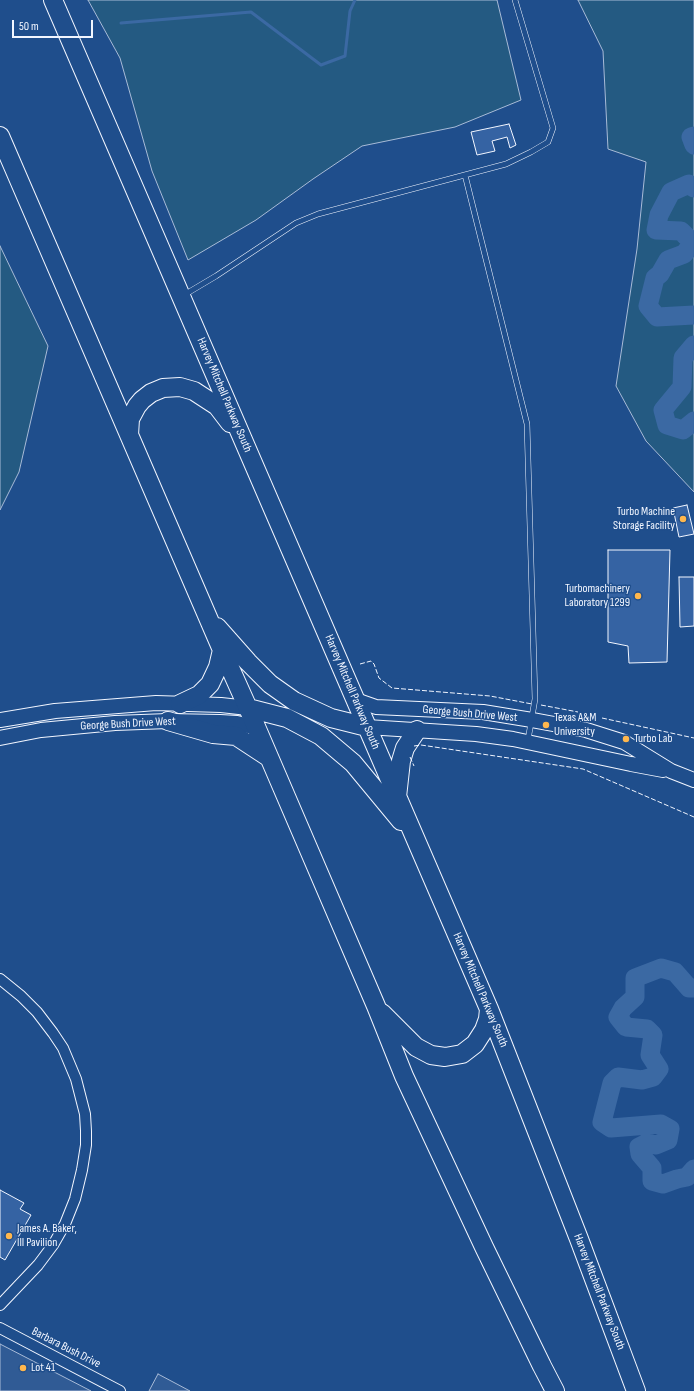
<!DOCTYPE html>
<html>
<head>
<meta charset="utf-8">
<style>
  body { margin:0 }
  #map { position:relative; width:694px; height:1391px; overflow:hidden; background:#1f4e8c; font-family:"Sofia Sans Condensed",sans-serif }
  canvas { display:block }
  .scale { position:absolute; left:12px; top:20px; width:81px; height:18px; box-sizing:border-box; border:2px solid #f2f6ff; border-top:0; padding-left:5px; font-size:12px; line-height:14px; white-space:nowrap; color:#f2f6ff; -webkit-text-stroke:3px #1f4e8c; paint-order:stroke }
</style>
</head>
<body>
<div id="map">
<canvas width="694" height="1391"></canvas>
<div class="scale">50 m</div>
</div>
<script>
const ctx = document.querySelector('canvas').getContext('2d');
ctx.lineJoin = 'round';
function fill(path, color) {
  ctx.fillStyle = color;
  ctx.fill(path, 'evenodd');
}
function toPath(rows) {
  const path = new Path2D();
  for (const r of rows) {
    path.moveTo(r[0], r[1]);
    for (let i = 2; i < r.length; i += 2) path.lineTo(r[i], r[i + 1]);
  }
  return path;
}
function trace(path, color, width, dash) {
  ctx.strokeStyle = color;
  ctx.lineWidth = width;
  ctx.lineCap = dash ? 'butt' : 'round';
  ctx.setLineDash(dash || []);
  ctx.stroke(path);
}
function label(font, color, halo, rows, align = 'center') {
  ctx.font = font + ' "Sofia Sans Condensed",sans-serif';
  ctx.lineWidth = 3;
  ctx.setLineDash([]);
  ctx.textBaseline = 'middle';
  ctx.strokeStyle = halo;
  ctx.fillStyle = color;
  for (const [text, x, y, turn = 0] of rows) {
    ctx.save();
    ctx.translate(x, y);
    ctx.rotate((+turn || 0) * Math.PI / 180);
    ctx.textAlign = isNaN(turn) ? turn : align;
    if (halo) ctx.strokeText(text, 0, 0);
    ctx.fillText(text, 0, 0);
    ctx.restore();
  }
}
const green = toPath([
  [88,0,497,0,521,100,455,127,362,146,313,179,256,220,188,260,152,171,120,58,88,0],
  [578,0,694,0,694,492,646,441,616,386,637,249,646,162,608,149,603,51,578,0],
  [0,246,48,346,19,472,0,510,0,246]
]);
const parking = toPath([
  [0,1344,91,1391,0,1391,0,1344],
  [158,1374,190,1391,149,1391,158,1374]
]);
const stream = toPath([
  [121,23,251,12,321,65,345,56,350,11,355,0]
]);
const river = toPath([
  [694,136,691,137,694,145],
  [694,188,689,184,671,192,659,215,656,230,681,231,693,243,684,254,668,260,660,274,655,278,648,306,657,317,694,315],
  [694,345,683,358,682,387,663,410,667,425,683,430,694,421],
  [694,988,689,988,675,972,661,968,635,978,635,997,623,1008,618,1017,626,1027,647,1029,653,1035,650,1055,659,1069,653,1077,642,1080,618,1077,612,1083,602,1122,611,1128,661,1124,670,1129,668,1140,656,1145,647,1143,639,1147,640,1154,652,1168,652,1181,663,1184,677,1179,687,1177,694,1169]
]);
const building = toPath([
  [509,124,516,145,510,148,507,137,492,141,495,151,477,155,471,132,509,124],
  [687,505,694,534,679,537,673,508,687,505],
  [608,550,670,550,667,662,629,663,628,646,608,642,608,550],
  [679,577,694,577,694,626,680,627,679,577],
  [0,1190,24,1203,20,1209,31,1215,5,1260,0,1257,0,1190]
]);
const lane = toPath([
  [465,175,527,424,535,699,528,740],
  [184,295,216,276,296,223,318,214,506,164,531,152,548,142,553,128,515,0]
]);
const street = toPath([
  [0,979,21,996,37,1012,53,1033,63,1048,76,1079,85,1114,86,1131,86,1145,82,1170,75,1199,65,1224,53,1245,38,1265,0,1305],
  [0,1328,120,1391]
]);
const secondary = toPath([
  [356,700,376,707,483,712,532,720,586,730,624,742,671,771,694,780],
  [0,720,55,711,156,703,221,705,248,708],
  [367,727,476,734,513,739,631,764,663,770],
  [0,738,41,730,115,723,168,721,220,722,237,723,256,728]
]);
const highway = toPath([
  [53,0,489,1009,579,1239,636,1391],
  [0,136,222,650,248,708,376,1006,404,1076,484,1247,542,1366,555,1391],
  [129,435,130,419,137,406,142,400,151,393,163,388,180,387,194,391,217,406,230,423],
  [217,627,248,662,270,684,294,701,331,718,367,727],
  [180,704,199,695,210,684,218,667,222,650],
  [248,708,287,718,321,736,353,763,401,821],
  [168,721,213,734,236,736,268,757],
  [397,797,401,761,405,748,417,730],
  [382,1013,416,1047,431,1055,445,1057,462,1054,475,1044,484,1030,488,1019,489,1009]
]);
const fence = toPath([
  [360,664,371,661,374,664,379,678,392,688,490,696,532,704],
  [541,705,578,712],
  [602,718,694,738],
  [414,746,421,745,583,769,694,817],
  [410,757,414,766]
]);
const markers = [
  [683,519,4,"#ffb74d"],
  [638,596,4,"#ffb74d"],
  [546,725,4,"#ffb74d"],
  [626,739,4,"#ffb74d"],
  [9,1236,4,"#ffb74d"],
  [23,1368,4,"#ffb74d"]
];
const streetNames = [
  ["Harvey Mitchell Parkway South",224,395,67],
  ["Harvey Mitchell Parkway South",352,692,67],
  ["George Bush Drive West",470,714,5],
  ["George Bush Drive West",128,724,-3],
  ["Harvey Mitchell Parkway South",480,990,67],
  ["Harvey Mitchell Parkway South",599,1292,69],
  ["Barbara Bush Drive",66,1348,27]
];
const poiNames = [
  ["Turbo Machine",675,512,"right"],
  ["Storage Facility",675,526,"right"],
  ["Turbomachinery",630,589,"right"],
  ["Laboratory 1299",630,603,"right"],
  ["Texas A&M",554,718],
  ["University",554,732],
  ["Turbo Lab",634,739],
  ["James A. Baker,",17,1229],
  ["III Pavilion",17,1243],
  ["Lot 41",31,1368]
];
fill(green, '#245a82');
trace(green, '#a8bbd7', 1);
fill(parking, '#305b95');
trace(parking, '#a8bbd7', 1);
trace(stream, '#3b69a3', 3);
trace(river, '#3b69a3', 19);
fill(building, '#3563a3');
trace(building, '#f2f6ff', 1);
trace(lane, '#f2f6ff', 6);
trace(street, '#f2f6ff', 12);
trace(secondary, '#f2f6ff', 16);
trace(highway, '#f2f6ff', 20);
trace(lane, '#1f4e8c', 5);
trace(street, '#1f4e8c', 10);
trace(secondary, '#1f4e8c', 14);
trace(highway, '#1f4e8c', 18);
trace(fence, '#f2f6ff', 1, [5, 2]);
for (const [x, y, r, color] of markers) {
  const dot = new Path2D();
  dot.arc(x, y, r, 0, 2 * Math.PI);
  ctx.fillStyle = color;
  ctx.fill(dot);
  trace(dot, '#1f4e8c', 1.5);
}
label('12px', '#f2f6ff', '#1f4e8c', streetNames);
label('12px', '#f2f6ff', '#1f4e8c', poiNames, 'left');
</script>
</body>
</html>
